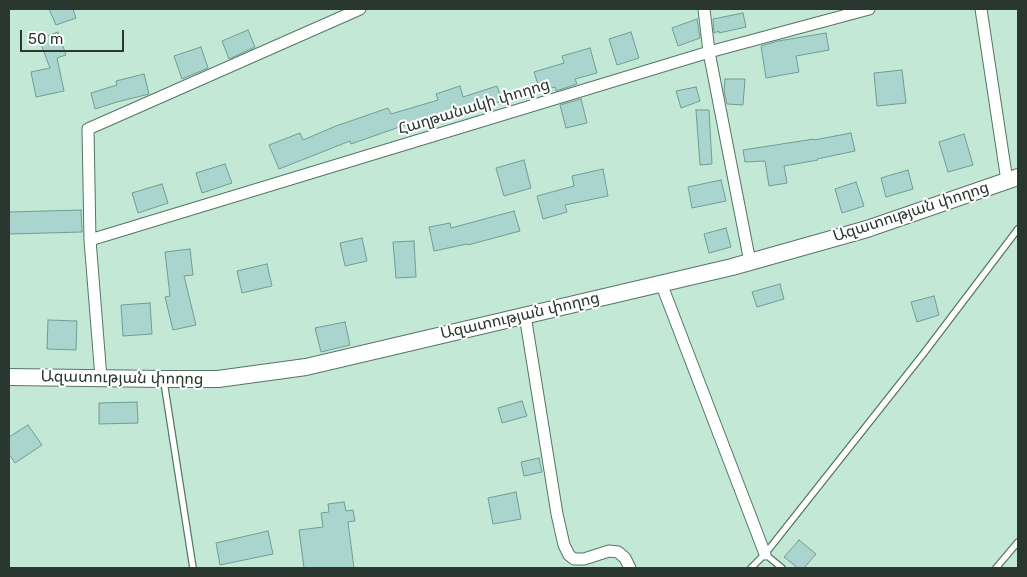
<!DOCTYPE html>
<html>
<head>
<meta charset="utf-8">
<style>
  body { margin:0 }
  #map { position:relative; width:1027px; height:577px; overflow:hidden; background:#c3e8d5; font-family:Rubik,sans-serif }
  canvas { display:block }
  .frame { position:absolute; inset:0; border:10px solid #293730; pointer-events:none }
  .scale { position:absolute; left:20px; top:30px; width:104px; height:22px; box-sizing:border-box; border:2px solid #293730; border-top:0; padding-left:6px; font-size:15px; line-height:18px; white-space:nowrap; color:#293730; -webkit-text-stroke:4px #fff; paint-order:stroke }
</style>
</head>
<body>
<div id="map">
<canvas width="1027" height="577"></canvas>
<div class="frame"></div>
<div class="scale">50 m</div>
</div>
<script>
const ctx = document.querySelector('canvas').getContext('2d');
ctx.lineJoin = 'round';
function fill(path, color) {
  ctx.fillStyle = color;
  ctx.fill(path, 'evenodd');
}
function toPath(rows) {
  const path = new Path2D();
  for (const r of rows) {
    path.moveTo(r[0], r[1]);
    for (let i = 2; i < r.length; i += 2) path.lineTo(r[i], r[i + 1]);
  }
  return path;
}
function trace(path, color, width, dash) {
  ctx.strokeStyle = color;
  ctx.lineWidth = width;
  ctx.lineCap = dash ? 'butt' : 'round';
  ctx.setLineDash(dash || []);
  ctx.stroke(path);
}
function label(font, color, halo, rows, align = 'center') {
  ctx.font = font + ' Rubik,"Noto Sans Armenian",sans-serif';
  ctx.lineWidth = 4;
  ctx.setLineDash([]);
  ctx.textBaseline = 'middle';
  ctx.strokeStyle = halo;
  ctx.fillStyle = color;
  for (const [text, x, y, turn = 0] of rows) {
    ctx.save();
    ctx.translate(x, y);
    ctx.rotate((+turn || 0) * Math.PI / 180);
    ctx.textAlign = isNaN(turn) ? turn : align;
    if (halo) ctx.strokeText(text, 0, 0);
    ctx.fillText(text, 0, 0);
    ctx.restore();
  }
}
const building = toPath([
  [49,9,73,9,76,18,56,25,49,9],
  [743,13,746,27,719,33,719,31,714,33,713,19,743,13],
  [697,19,700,38,678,46,672,28,697,19],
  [248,30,255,47,229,59,222,41,248,30],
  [58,32,66,55,57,58,64,91,36,97,31,72,50,68,39,39,58,32],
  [631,32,639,58,617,65,609,39,631,32],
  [826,33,829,50,796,56,799,72,766,78,761,46,778,41,826,33],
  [201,47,208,68,182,79,174,56,201,47],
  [590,48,597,73,575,79,577,84,556,91,555,87,540,91,534,72,564,63,562,56,590,48],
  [902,70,906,103,877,106,874,73,902,70],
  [144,74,149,94,117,102,95,109,91,93,117,85,116,81,144,74],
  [725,79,745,79,743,105,727,104,724,91,725,79],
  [460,86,463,97,497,86,502,101,444,120,444,118,407,129,405,125,351,144,350,141,279,169,269,145,300,133,303,140,336,126,388,108,391,114,438,100,436,94,460,86],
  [696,87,700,101,681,108,676,91,696,87],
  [581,99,587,123,566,128,560,105,581,99],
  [696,110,709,110,712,164,700,165,696,110],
  [851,133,855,151,817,159,818,160,784,166,787,183,769,186,765,161,745,162,743,150,814,139,814,140,851,133],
  [964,134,973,165,948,172,939,142,964,134],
  [524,160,531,188,504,196,496,168,524,160],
  [225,164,232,183,202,193,196,173,225,164],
  [603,169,608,196,565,205,567,212,543,219,537,196,574,186,572,176,603,169],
  [908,170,913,189,886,197,881,178,908,170],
  [721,180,726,201,692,208,688,187,721,180],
  [856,182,864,206,842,213,835,189,856,182],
  [162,184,168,203,138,213,132,193,162,184],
  [81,210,82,232,9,234,9,212,81,210],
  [514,211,520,231,468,245,467,244,434,251,429,227,450,223,451,228,514,211],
  [726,228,731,247,709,253,704,234,726,228],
  [362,238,367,261,345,266,340,243,362,238],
  [414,241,416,277,396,278,393,242,414,241],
  [190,249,193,275,184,276,196,325,173,330,165,297,170,296,165,252,190,249],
  [267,264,272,286,242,293,237,271,267,264],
  [780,284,784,299,757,307,752,292,780,284],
  [934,296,939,315,917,322,911,302,934,296],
  [150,303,152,334,123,336,121,305,150,303],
  [48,320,77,321,76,350,47,349,48,320],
  [345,322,350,345,321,352,315,328,345,322],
  [522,401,527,416,502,423,498,408,522,401],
  [137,402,138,423,99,424,99,403,137,402],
  [28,425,42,445,15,463,9,454,9,437,28,425],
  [539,458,542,472,524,476,521,462,539,458],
  [516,492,521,519,493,524,488,498,516,492],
  [344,502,346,511,353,510,355,521,348,522,354,568,304,568,299,530,323,527,321,513,329,512,328,504,344,502],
  [268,531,273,554,220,565,216,543,268,531],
  [799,540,816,554,804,568,798,568,784,557,799,540]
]);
const lane = toPath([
  [164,382,193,568],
  [765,554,782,568],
  [751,568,765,554,924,353,1018,229],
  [996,568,1018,542]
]);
const street = toPath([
  [704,9,709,52,750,262],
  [981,9,1007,181],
  [90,240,709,52,869,9],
  [661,283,765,554],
  [525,315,557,514,564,545,569,555,574,559,584,559,609,551,618,552,625,558,630,568],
  [101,378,90,240,88,129,360,9]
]);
const secondary = toPath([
  [9,377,164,379,218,379,306,367,732,267,867,229,1018,177]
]);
const streetNames = [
  ["Հաղթանակի փողոց",474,107,-17],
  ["Ազատության փողոց",911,212,-18],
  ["Ազատության փողոց",520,316,-13],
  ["Ազատության փողոց",122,378,1]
];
fill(building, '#a9d5ce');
trace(building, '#719c95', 1);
trace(lane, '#547665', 8);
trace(street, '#547665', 13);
trace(secondary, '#547665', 18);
trace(lane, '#fff', 5.5);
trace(street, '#fff', 11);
trace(secondary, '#fff', 16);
label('16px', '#293730', '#fff', streetNames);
</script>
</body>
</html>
